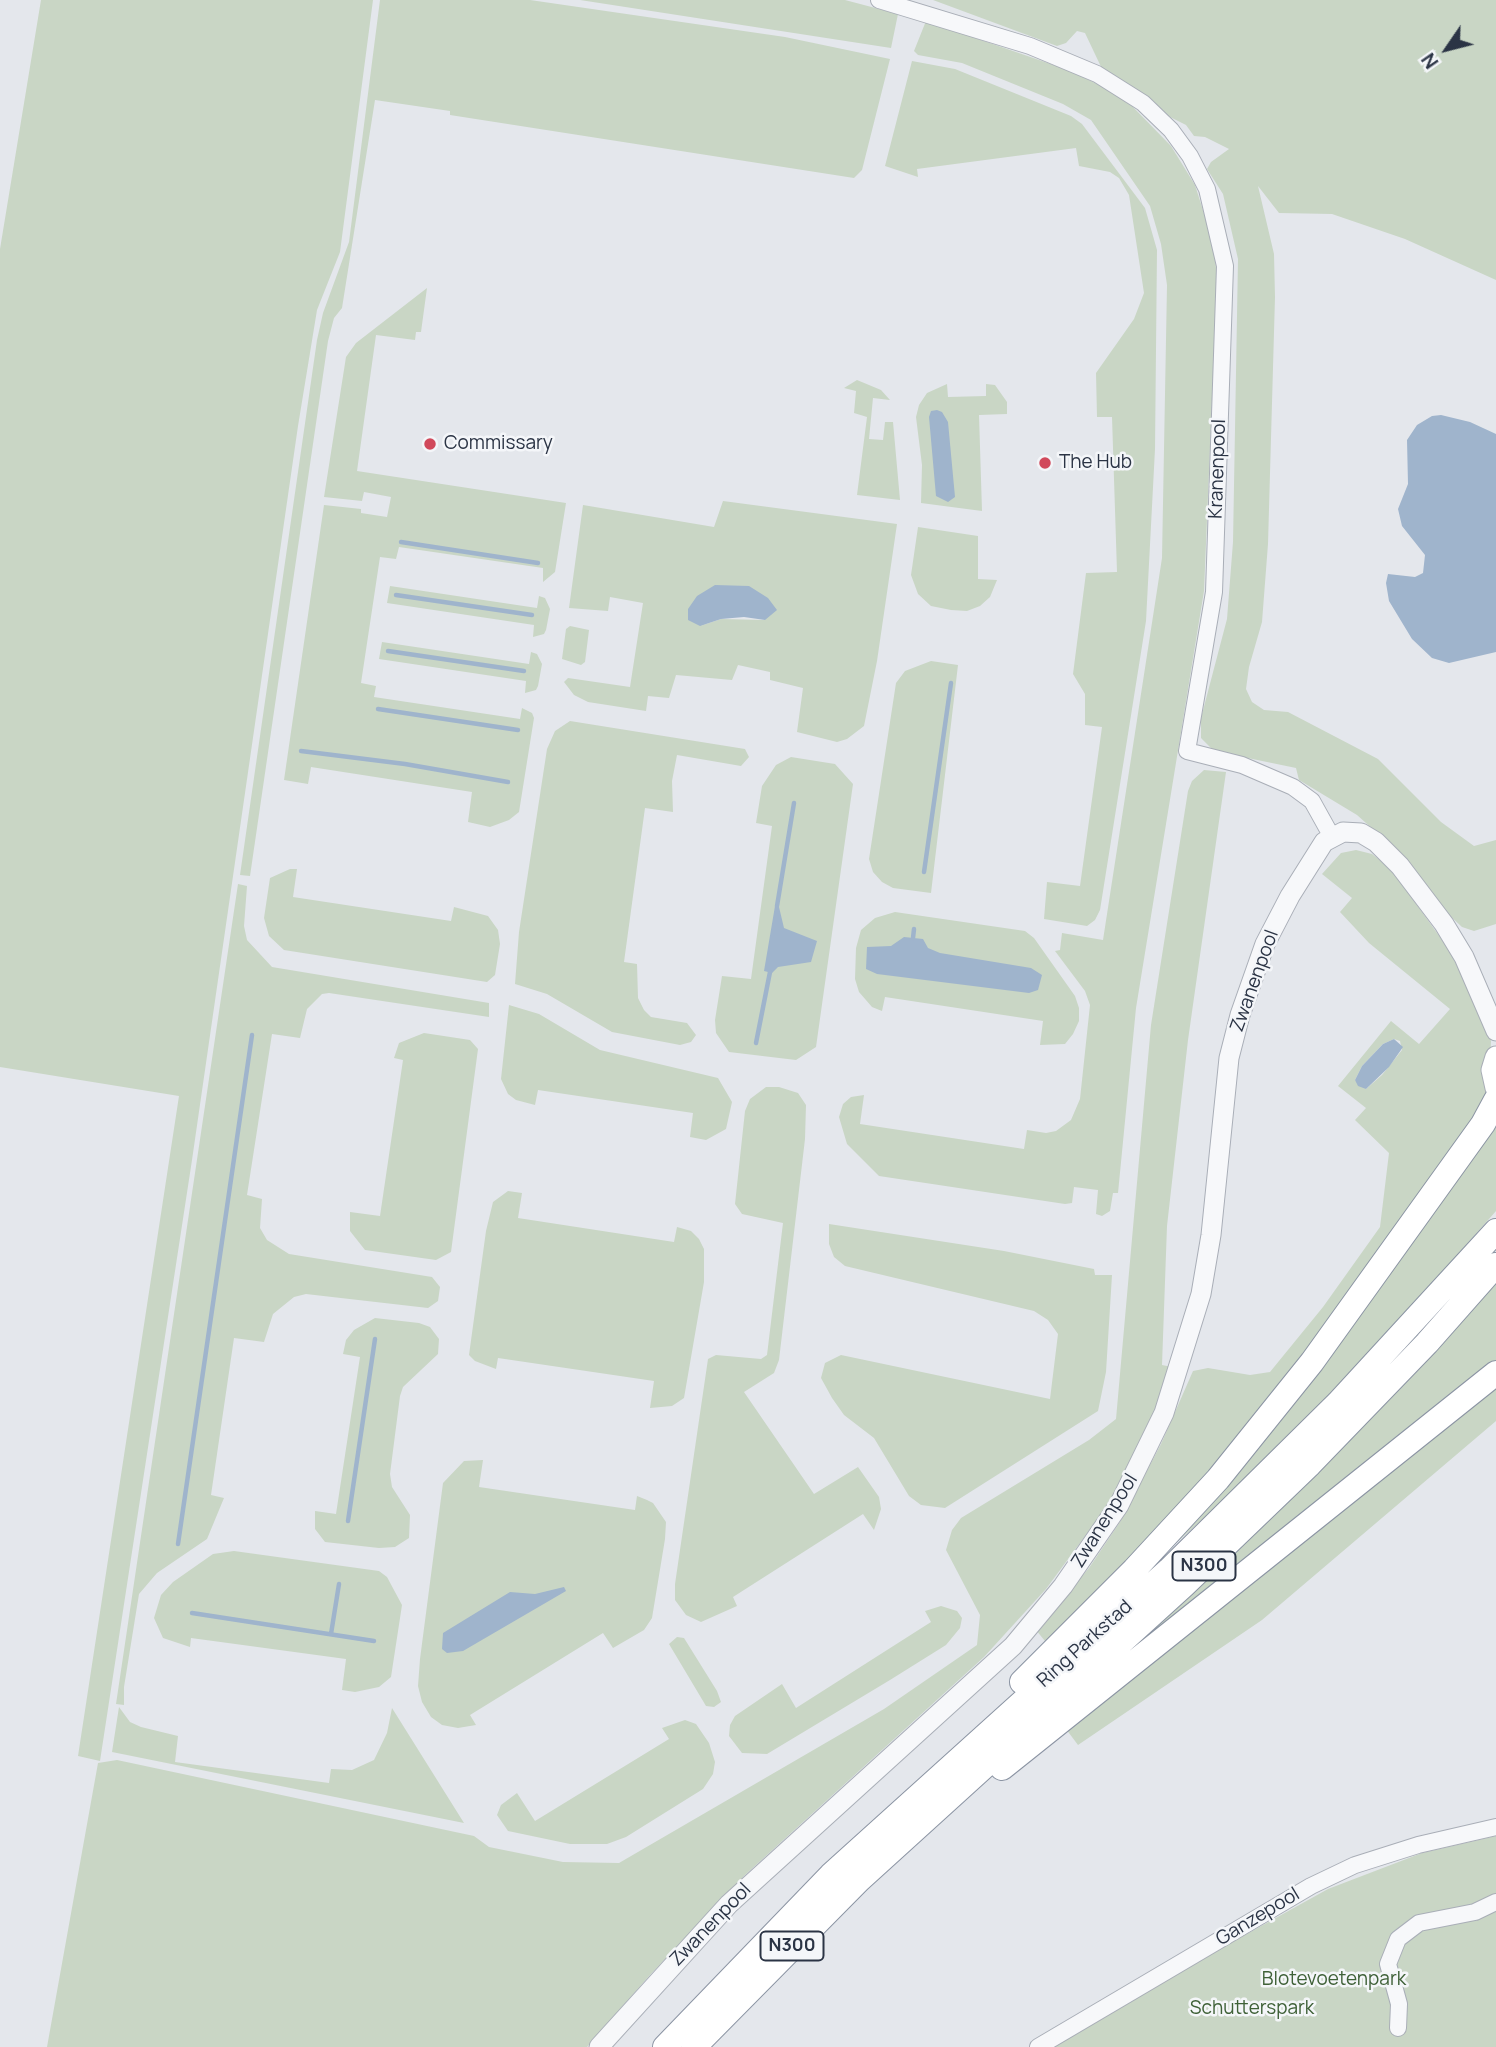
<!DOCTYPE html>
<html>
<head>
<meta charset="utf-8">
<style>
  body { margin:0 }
  #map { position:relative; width:1496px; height:2047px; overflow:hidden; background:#e4e7ec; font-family:Manrope,sans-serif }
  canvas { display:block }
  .north { position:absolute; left:1412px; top:14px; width:70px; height:70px; -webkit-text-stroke:5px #f4f6f9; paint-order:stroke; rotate:235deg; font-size:19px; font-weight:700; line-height:28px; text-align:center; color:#2b3445 }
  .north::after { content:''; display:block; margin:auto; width:24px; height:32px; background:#2b3445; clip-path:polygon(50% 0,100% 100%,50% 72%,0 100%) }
</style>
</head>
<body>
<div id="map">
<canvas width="1496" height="2047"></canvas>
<div class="north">N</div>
</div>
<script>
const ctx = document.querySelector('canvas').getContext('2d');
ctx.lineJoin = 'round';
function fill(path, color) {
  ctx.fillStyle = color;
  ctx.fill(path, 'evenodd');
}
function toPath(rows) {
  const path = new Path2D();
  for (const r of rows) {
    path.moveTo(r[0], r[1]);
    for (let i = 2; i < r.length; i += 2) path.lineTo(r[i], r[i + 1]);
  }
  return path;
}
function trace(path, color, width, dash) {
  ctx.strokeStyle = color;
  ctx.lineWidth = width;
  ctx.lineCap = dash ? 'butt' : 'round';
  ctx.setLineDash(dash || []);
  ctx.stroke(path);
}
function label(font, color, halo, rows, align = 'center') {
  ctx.font = font + ' Manrope,sans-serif';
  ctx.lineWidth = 5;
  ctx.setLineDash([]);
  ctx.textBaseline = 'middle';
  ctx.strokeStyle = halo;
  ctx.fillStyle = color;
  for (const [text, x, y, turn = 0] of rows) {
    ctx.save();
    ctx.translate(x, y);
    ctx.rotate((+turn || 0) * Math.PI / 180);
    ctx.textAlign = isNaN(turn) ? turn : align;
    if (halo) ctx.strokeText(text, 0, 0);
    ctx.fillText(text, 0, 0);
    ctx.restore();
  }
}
const green = toPath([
  [41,0,373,0,340,252,317,310,298,426,192,1160,100,1761,78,1756,179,1096,0,1067,0,249],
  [380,0,530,0,785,37,890,59,862,170,854,178,450,115,450,111,375,100,342,308,334,318,328,341,250,876,240,875,317,340,323,313,349,242],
  [580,0,845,0,898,14,891,48],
  [933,0,1496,0,1496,280,1405,239,1332,214,1279,213,1258,186,1274,254,1275,297,1268,544,1262,622,1249,667,1246,689,1252,702,1264,710,1288,712,1378,759,1441,822,1474,846,1496,840,1496,924,1474,931,1462,927,1447,913,1403,856,1357,815,1299,780,1296,768,1214,751,1201,738,1201,718,1227,619,1233,542,1238,259,1223,194,1207,169,1211,162,1229,149,1205,137,1194,136,1186,125,1160,112,1103,71,1085,33,1077,31,1066,43,1057,46],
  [926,21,1071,71,1107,89,1132,106,1171,146,1195,185,1214,245,1217,280,1204,591,1136,1008,1118,1193,1113,1193,1110,1211,1102,1216,1096,1214,1098,1190,1074,1187,1072,1203,1065,1204,879,1176,847,1144,839,1117,843,1104,851,1097,864,1095,860,1124,1024,1149,1027,1130,1046,1133,1056,1131,1071,1120,1080,1099,1090,1005,1085,991,1055,951,1060,950,1062,933,1103,940,1162,558,1167,285,1161,244,1150,206,1091,120,1063,104,962,63,918,55,914,51],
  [912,61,955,69,1071,116,1082,124,1145,208,1157,250,1155,449,1146,621,1100,910,1095,920,1087,926,1044,919,1047,882,1080,886,1102,727,1085,725,1085,694,1073,674,1086,573,1117,572,1112,417,1097,417,1096,373,1134,319,1144,293,1129,195,1119,178,1110,172,1079,166,1076,148,917,169,918,177,885,166],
  [427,288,421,332,416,332,415,340,376,335,357,471,566,503,555,572,543,582,543,568,399,547,396,559,380,557,361,683,376,686,374,697,520,719,522,708,532,713,534,718,519,812,509,820,490,827,468,822,472,792,311,767,308,784,284,780,324,505,361,509,361,513,387,517,391,497,364,492,362,501,324,497,346,357,356,343],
  [857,380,881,390,890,400,873,398,869,439,883,440,885,422,893,422,900,500,857,495,867,417,854,413,856,391,844,388],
  [947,384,948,397,986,396,986,384,995,385,1007,402,1007,414,979,415,982,511,921,503,922,465,916,417,919,405,927,393],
  [723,501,897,524,877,661,864,726,847,739,837,742,797,732,803,688,770,680,770,672,738,665,732,680,676,675,669,698,648,696,646,711,588,702,574,695,564,682,568,678,630,687,643,603,610,597,608,611,569,608,583,505,714,527],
  [768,598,765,620,721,619,700,626],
  [918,527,978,536,978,579,997,580,990,597,980,606,967,611,951,610,931,606,918,594,911,575],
  [390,586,537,608,539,596,545,598,550,609,546,630,544,634,533,637,534,625,387,603],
  [570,626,589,630,585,662,581,665,562,659,566,629],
  [382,642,529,664,531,652,537,654,542,664,538,686,536,690,525,693,526,681,379,659],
  [931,661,958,665,931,893,893,888,882,882,873,872,869,859,896,683,905,671],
  [570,721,745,749,749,757,741,766,677,755,672,781,673,812,645,808,624,962,637,964,638,998,644,1010,651,1017,687,1023,696,1035,691,1042,680,1045,612,1032,547,994,515,984,519,932,547,749,555,731],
  [791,757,835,764,853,784,816,1047,796,1060,729,1052,716,1033,715,1020,722,976,751,979,772,826,756,823,762,786,776,765],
  [1204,770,1226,772,1188,1040,1167,1226,1162,1365,1172,1367,1160,1402,1108,1505,1046,1589,984,1657,745,1875,650,1975,587,2047,47,2047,98,1763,117,1760,474,1836,489,1847,563,1862,619,1863,884,1709,977,1645,980,1615,946,1550,952,1530,961,1518,1089,1440,1116,1419,1151,1025,1188,791,1192,781],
  [1356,850,1372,854,1391,869,1450,951,1488,1031,1491,1041,1488,1102,1279,1394,1197,1494,1049,1646,1036,1630,1089,1568,1120,1522,1161,1444,1193,1371,1208,1368,1250,1375,1270,1372,1323,1307,1380,1227,1389,1153,1355,1120,1366,1108,1338,1086,1391,1021,1419,1044,1450,1009,1369,943,1340,912,1352,898,1322,874,1341,853],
  [1394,1039,1400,1041,1402,1050,1382,1075,1366,1089,1355,1080,1362,1066,1383,1044],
  [290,869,297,869,293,897,451,921,454,907,488,916,498,930,500,944,495,975,487,982,284,950,269,936,264,918,270,878],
  [238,884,247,886,244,926,247,940,272,967,489,1003,489,1017,329,993,322,994,307,1009,300,1038,272,1034,247,1195,262,1199,260,1228,267,1240,289,1254,432,1277,440,1287,438,1301,428,1308,306,1294,294,1297,273,1314,264,1342,234,1338,211,1495,224,1498,207,1539,157,1573,139,1594,124,1687,124,1705,116,1704],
  [895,912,1025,931,1034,938,1075,996,1079,1008,1079,1021,1073,1034,1065,1044,1040,1045,1043,1021,885,997,882,1011,872,1007,859,992,855,979,856,948,861,930,875,918],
  [509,1005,539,1014,600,1050,718,1078,732,1102,726,1129,706,1140,690,1137,693,1113,538,1090,535,1105,516,1100,508,1094,501,1079],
  [424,1033,470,1040,478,1049,451,1252,436,1260,365,1250,350,1231,350,1212,380,1216,403,1060,394,1058,399,1043],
  [766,1087,779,1087,798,1093,806,1105,805,1139,779,1360,774,1373,744,1392,814,1494,858,1467,879,1497,881,1509,874,1530,863,1514,733,1597,737,1606,701,1622,686,1615,675,1600,675,1584,708,1359,716,1355,761,1359,767,1355,783,1223,742,1214,735,1204,745,1111,750,1099],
  [1496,1116,1496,1211,1363,1363,1217,1506,1133,1582],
  [508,1191,522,1193,518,1218,674,1242,677,1227,691,1231,699,1239,704,1249,704,1282,684,1398,672,1406,650,1408,654,1381,498,1358,496,1369,475,1361,469,1355,486,1231,493,1202],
  [829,1224,1004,1251,1094,1269,1095,1275,1112,1275,1106,1372,1098,1411,945,1508,921,1505,909,1496,874,1438,844,1415,832,1398,821,1378,825,1363,841,1355,1050,1399,1058,1334,1048,1320,1034,1311,845,1266,834,1257,829,1244],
  [1496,1283,1496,1365,1066,1706],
  [375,1318,419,1323,430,1327,439,1339,438,1354,403,1387,400,1396,390,1474,392,1487,410,1515,409,1538,395,1547,379,1548,325,1542,315,1529,315,1511,336,1514,360,1357,343,1354,346,1340,354,1330],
  [1496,1381,1496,1421,1262,1620,1078,1745,1066,1729],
  [483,1460,479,1487,635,1510,637,1496,647,1500,653,1503,666,1522,665,1539,652,1618,644,1630,613,1648,603,1633,470,1715,476,1725,458,1728,442,1725,431,1717,422,1702,418,1686,420,1659,443,1483,464,1461],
  [234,1551,379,1571,387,1577,402,1605,391,1677,379,1687,355,1692,342,1690,346,1659,191,1638,190,1647,163,1638,154,1618,161,1595,173,1582,213,1554],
  [941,1606,957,1611,962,1618,960,1628,946,1645,890,1680,767,1754,742,1753,729,1736,730,1725,735,1716,782,1684,796,1708,931,1622,925,1611],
  [677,1637,684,1638,717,1691,721,1702,714,1707,706,1706,669,1644],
  [119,1707,130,1722,141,1727,178,1736,175,1762,329,1783,331,1769,352,1770,374,1760,387,1733,392,1708,464,1823,112,1752],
  [685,1720,696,1724,709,1743,715,1762,713,1774,703,1789,626,1837,607,1844,570,1844,508,1831,497,1815,501,1805,517,1793,535,1821,669,1739,662,1728],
  [1496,1836,1496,2047,1051,2047,1189,1966,1328,1889,1422,1853]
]);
const water = toPath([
  [937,410,942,412,948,422,955,497,948,502,936,496,929,417,931,411],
  [1441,415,1470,422,1496,434,1496,652,1449,663,1432,658,1412,639,1389,601,1386,583,1388,574,1415,577,1423,573,1425,555,1402,526,1398,509,1408,484,1407,440,1417,425,1432,416],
  [715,585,749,586,768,598,777,610,765,620,744,617,721,619,700,626,688,620,688,609,697,596],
  [775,906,779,907,784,928,817,941,811,962,778,967,772,973,764,971],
  [904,937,923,939,928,948,940,953,1031,968,1042,975,1038,990,1029,993,877,974,866,969,867,947,891,946],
  [1394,1039,1403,1047,1389,1067,1366,1089,1358,1086,1355,1080,1362,1066,1383,1044],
  [564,1587,566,1591,463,1651,447,1653,442,1649,443,1633,510,1592,535,1594]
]);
const stream = toPath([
  [401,542,538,563],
  [396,595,532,615],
  [388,651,524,671],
  [378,709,518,730],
  [301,751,405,764,508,782],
  [924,872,951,683],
  [777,906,794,803],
  [913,938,914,929],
  [756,1043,770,972],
  [348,1521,375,1339],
  [178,1544,252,1035],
  [192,1613,374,1641],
  [331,1634,339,1584]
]);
const minor = toPath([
  [879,0,1030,46,1097,74,1143,103,1171,130,1190,156,1207,189,1225,266,1214,592,1187,751,1242,765,1293,787,1312,801,1332,837],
  [1398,2028,1399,2004,1388,1964,1398,1939,1419,1923,1475,1912,1496,1902],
  [1038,2047,1311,1886,1355,1865,1418,1845,1496,1827]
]);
const tertiary = toPath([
  [599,2047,729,1904,1013,1646,1063,1586,1119,1505,1164,1413,1201,1294,1211,1235,1229,1058,1240,1015,1265,944,1290,896,1324,842,1343,832,1361,833,1376,842,1400,866,1444,924,1464,957,1496,1031]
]);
const secondary = toPath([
  [1496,1057,1492,1070,1496,1088]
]);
const trunk = toPath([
  [1022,1682,1134,1570,1218,1479,1312,1362,1483,1124,1496,1100],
  [1002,1768,1496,1373],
  [665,2047,831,1875,1169,1570,1338,1403,1496,1231],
  [694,2047,859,1880,1184,1585,1310,1464,1427,1343,1496,1265]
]);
const markers = [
  [430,444,7,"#d1495b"],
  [1045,463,7,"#d1495b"]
];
const shields = [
  [1204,1566,63],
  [792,1946,63]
];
const shieldNames = [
  ["N300",1204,1566],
  ["N300",792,1946]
];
const poiNames = [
  ["Commissary",444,444],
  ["The Hub",1059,463]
];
const streetNames = [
  ["Kranenpool",1218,469,-88],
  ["Zwanenpool",1255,981,-70],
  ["Zwanenpool",1105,1521,-58],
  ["Ring Parkstad",1085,1644,-42],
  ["Ganzepool",1258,1917,-31],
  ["Zwanenpool",711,1925,-46]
];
const parkNames = [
  ["Blotevoetenpark",1334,1980],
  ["Schutterspark",1252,2009]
];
fill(green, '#c9d6c5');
fill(water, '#9fb4cc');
trace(stream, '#9fb4cc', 4.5);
trace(minor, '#a9aeb7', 18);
trace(tertiary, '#a9aeb7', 21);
trace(secondary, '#a9aeb7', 23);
trace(trunk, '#8b94a3', 26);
trace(minor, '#f7f8fa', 16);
trace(tertiary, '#f7f8fa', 19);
trace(secondary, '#fff', 21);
trace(trunk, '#fff', 24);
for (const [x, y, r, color] of markers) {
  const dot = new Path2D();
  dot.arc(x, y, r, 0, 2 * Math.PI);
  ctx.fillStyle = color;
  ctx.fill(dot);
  trace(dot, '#f4f6f9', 2.5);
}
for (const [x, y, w] of shields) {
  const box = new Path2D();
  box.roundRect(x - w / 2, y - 14.5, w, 29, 5);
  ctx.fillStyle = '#f4f6f9';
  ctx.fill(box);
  trace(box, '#2b3445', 2);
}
label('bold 18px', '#2b3445', null, shieldNames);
label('19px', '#2b3445', '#f4f6f9', poiNames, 'left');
label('19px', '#2b3445', '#f4f6f9', streetNames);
label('19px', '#3f6138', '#f4f6f9', parkNames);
</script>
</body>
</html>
